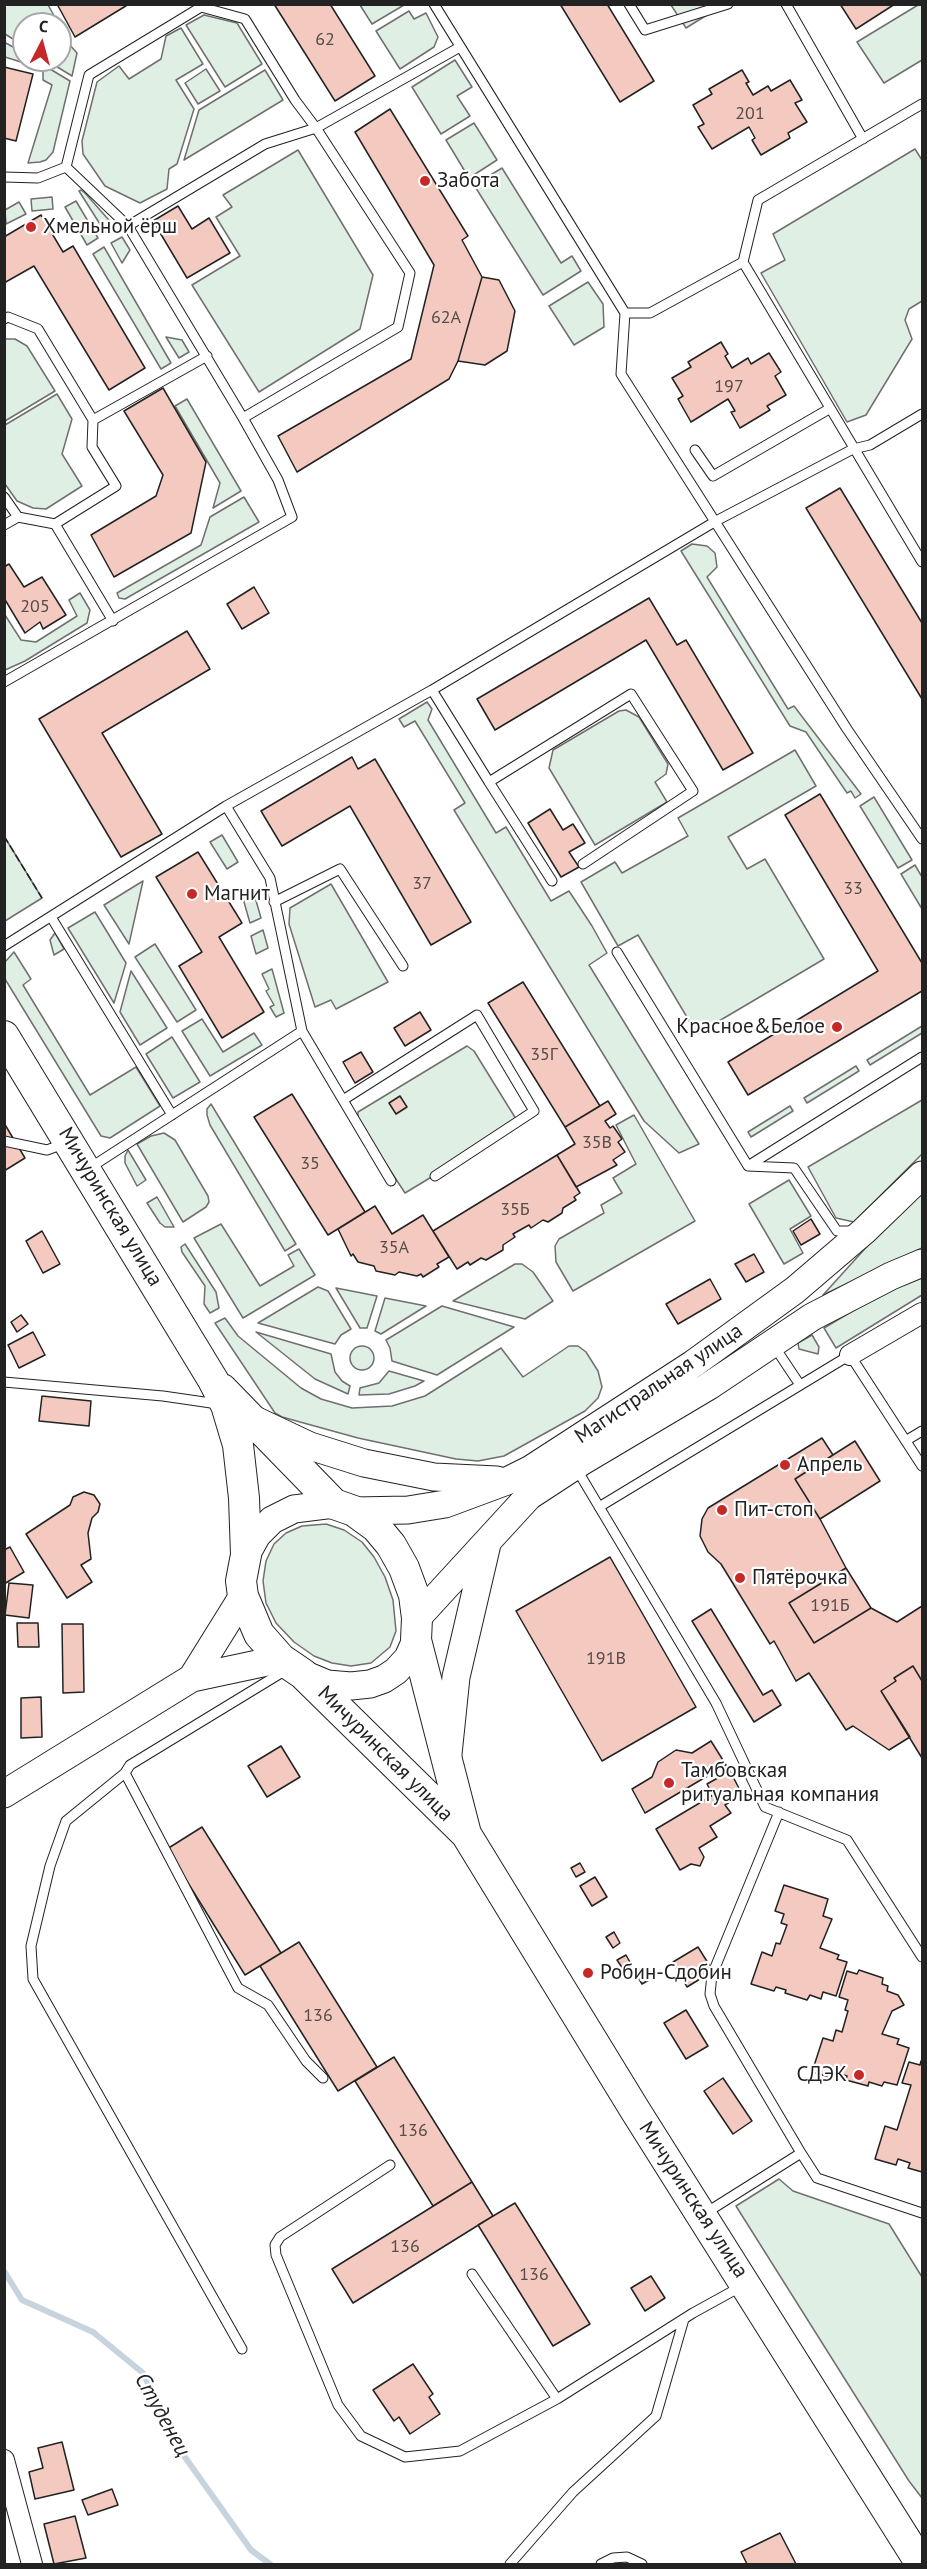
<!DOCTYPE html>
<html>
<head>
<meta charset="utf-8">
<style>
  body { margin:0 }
  #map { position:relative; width:927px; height:2569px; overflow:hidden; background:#fff; font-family:"PT Sans",sans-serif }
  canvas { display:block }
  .frame { position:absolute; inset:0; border:6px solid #222; pointer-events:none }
  .north { position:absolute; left:12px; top:12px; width:60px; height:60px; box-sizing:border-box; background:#fff; border:2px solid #a7a7a7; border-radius:50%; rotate:6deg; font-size:16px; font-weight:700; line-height:24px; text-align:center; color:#222 }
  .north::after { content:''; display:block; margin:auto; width:21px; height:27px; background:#c62828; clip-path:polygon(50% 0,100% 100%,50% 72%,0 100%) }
</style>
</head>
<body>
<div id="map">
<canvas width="927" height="2569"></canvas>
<div class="frame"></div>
<div class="north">С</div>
</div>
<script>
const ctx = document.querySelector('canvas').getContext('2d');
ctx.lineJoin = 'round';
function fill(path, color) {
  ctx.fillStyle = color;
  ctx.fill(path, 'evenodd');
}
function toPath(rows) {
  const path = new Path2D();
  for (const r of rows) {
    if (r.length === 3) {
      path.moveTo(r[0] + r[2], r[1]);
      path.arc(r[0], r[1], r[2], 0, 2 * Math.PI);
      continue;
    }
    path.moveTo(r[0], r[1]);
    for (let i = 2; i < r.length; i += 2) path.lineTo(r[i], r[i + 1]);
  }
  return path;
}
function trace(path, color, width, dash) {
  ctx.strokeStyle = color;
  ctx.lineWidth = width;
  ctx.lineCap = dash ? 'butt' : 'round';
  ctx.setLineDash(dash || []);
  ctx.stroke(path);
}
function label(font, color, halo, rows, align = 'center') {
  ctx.font = font + ' "PT Sans",sans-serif';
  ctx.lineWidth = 4.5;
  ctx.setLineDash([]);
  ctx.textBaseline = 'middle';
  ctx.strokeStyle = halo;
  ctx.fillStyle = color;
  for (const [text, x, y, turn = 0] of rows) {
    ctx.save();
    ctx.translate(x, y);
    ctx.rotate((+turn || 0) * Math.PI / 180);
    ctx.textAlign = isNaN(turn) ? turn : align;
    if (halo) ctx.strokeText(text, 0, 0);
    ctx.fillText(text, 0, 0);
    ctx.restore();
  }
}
const green = toPath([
  [4,5,48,5,56,19,53,21,54,24,24,24,24,46,5,34,4,5],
  [360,5,404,5,372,24,360,5],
  [671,5,723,5,686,28,671,5],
  [918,5,922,5,922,60,884,83,857,42,918,5],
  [409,11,414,19,426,13,438,37,434,47,400,69,376,31,409,11],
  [204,15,237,23,262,64,225,87,186,25,204,15],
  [181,28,203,64,176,80,194,109,177,164,169,169,167,189,140,203,105,186,83,154,82,141,97,82,119,66,129,79,161,59,166,36,181,28],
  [60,34,77,53,72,76,46,60,60,60,60,34],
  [4,42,24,53,24,60,35,60,70,81,53,152,46,160,40,162,28,163,52,85,43,80,43,69,5,57,4,42],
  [455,60,472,87,457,96,470,116,441,134,412,87,455,60],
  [206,69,220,91,198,104,185,83,206,69],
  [265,70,283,100,184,160,199,110,265,70],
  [474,123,497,160,469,178,446,140,474,123],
  [915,149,922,160,922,301,909,309,905,320,912,339,866,415,847,422,761,273,785,260,773,234,915,149],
  [298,150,373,275,360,329,259,392,192,285,240,256,216,217,232,207,223,195,298,150],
  [502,168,561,263,572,256,581,271,543,295,474,185,502,168],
  [81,190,85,193,115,227,105,232,79,191,81,190],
  [52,197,53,209,32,211,31,199,52,197],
  [76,201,98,238,87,245,65,207,76,201],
  [19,202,26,214,6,224,5,210,19,202],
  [122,237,130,250,122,263,111,243,122,237],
  [104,247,171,363,161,369,93,254,104,247],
  [588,282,603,304,604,327,574,345,549,306,588,282],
  [166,337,182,340,189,352,179,358,166,337],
  [5,339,15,339,27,346,55,391,5,421,5,339],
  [57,394,72,419,62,454,82,486,46,509,33,508,17,501,5,484,5,425,57,394],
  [187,399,241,491,213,508,220,483,175,406,187,399],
  [244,497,259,522,125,599,119,598,117,593,201,545,210,517,244,497],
  [692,544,707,546,715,553,717,567,707,577,788,709,794,706,861,794,855,798,851,791,847,793,806,732,790,726,681,551,692,544],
  [80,593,90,610,87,623,25,661,5,670,5,615,21,640,36,642,77,616,69,600,80,593],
  [427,702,432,709,428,720,496,833,506,827,551,901,569,891,592,926,607,953,589,965,699,1144,679,1153,644,1121,454,810,465,803,415,721,404,727,399,719,427,702],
  [626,710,639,717,668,764,666,774,655,782,667,802,595,845,549,768,553,750,619,711,626,710],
  [795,750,816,786,728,837,747,869,765,859,824,959,697,1034,638,935,618,946,581,882,615,862,622,873,688,836,678,818,795,750],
  [874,797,912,860,898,868,860,806,874,797],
  [222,835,238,862,227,869,210,842,222,835],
  [4,836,42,898,5,921,4,921,4,836],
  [915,865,922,877,922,909,901,874,915,865],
  [143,881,129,944,104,905,143,881],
  [331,884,388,982,336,1009,331,1000,315,1007,289,924,290,908,331,884],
  [253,890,261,918,250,923,242,895,253,890],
  [95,912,126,963,114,1003,68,928,95,912],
  [263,930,268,948,256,954,251,936,263,930],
  [55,933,64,949,54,955,50,940,55,933],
  [155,944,196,1010,177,1022,135,957,155,944],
  [14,952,31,979,23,985,90,1095,136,1067,160,1106,110,1138,101,1136,5,979,5,962,14,952],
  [272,969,284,1013,276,1017,270,1007,274,1005,266,991,269,989,262,974,272,969],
  [131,971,167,1028,140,1045,120,1012,131,971],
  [202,1019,223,1052,254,1033,262,1045,210,1076,182,1031,202,1019],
  [922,1026,922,1033,870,1065,867,1060,922,1026],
  [172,1037,200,1082,173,1098,146,1054,172,1037],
  [467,1046,474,1051,516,1119,511,1129,405,1193,358,1121,358,1112,467,1046],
  [856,1066,859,1071,807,1103,804,1098,856,1066],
  [922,1100,922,1154,854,1222,836,1218,808,1167,922,1100],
  [211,1104,296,1244,285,1251,210,1125,207,1115,207,1109,211,1104],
  [790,1106,793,1111,751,1137,748,1132,790,1106],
  [634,1115,695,1221,573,1291,556,1262,555,1246,559,1239,604,1213,601,1205,622,1193,613,1178,636,1164,616,1125,634,1115],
  [164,1133,175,1140,208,1196,209,1202,206,1207,183,1222,137,1144,151,1136,164,1133],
  [128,1150,146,1180,137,1186,125,1163,125,1156,128,1150],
  [789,1180,811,1216,790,1229,803,1253,784,1264,749,1204,789,1180],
  [922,1186,922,1248,823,1295,920,1188,922,1186],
  [157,1197,174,1227,165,1227,160,1223,147,1203,157,1197],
  [221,1224,260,1286,294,1266,288,1255,299,1249,315,1275,243,1318,194,1238,221,1224],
  [185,1244,216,1292,219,1308,210,1313,204,1304,205,1286,182,1252,181,1247,185,1244],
  [515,1264,522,1264,533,1272,553,1301,525,1319,453,1301,515,1264],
  [922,1276,922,1295,836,1348,824,1328,898,1284,922,1276],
  [318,1287,328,1291,351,1329,341,1335,335,1344,258,1323,318,1287],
  [336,1288,377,1296,367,1328,360,1328,336,1288],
  [385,1298,426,1306,381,1334,375,1331,385,1298],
  [442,1306,514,1327,437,1375,392,1361,390,1348,386,1340,442,1306],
  [225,1318,238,1336,301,1388,321,1399,352,1408,392,1406,425,1396,501,1348,523,1377,569,1346,578,1346,586,1352,598,1371,602,1387,598,1398,585,1411,504,1456,478,1461,456,1459,358,1438,282,1417,275,1413,215,1323,225,1318],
  [256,1332,331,1354,335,1372,342,1381,350,1386,348,1394,315,1379,256,1332],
  [812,1335,819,1347,818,1354,799,1349,798,1343,812,1335],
  [362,1358,12],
  [389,1371,424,1381,415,1386,389,1394,359,1395,360,1388,379,1383,389,1371],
  [326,1524,344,1530,362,1542,374,1557,385,1577,393,1600,396,1631,390,1647,371,1663,351,1666,332,1663,314,1656,294,1642,276,1623,266,1603,263,1581,266,1561,274,1544,286,1533,302,1526,326,1524],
  [779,2179,793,2191,889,2224,922,2277,922,2498,909,2481,736,2206,779,2179]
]);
const stream = toPath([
  [4,2271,22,2300,93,2332,143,2373,177,2446,251,2550,270,2564]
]);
const building = toPath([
  [57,4,129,4,75,37,57,4],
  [274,4,330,4,375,76,335,101,274,4],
  [560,4,607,4,654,81,620,102,560,4],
  [840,4,895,4,856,29,840,4],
  [4,67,33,74,16,141,4,138,4,67],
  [742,70,749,82,746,83,753,95,768,86,771,91,790,80,802,100,795,103,807,122,788,133,790,138,761,155,752,140,755,138,749,127,712,149,698,127,704,124,693,105,712,94,709,89,742,70],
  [390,109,468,236,462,240,482,277,458,361,449,379,297,472,278,436,411,359,434,265,355,132,390,109],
  [178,206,192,229,209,218,230,253,187,278,153,221,178,206],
  [41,215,63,252,73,246,145,368,109,390,34,266,4,283,4,237,41,215],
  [482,277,499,280,515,311,507,351,485,365,458,361,482,277],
  [721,342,728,354,725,356,732,368,748,358,751,364,769,353,781,372,775,376,786,395,767,406,770,410,740,428,731,412,735,411,728,399,691,422,678,399,683,396,672,378,691,367,688,362,721,342],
  [163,388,206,462,191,533,114,577,91,535,156,496,163,475,124,411,163,388],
  [840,488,922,623,922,699,806,508,840,488],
  [9,564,24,587,42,577,66,615,43,629,40,622,25,633,4,598,4,567,9,564],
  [254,587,269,613,242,629,227,604,254,587],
  [649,598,677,645,686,640,753,753,723,770,646,640,495,730,477,699,649,598],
  [187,631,210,669,102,733,162,834,121,857,39,719,187,631],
  [352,757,358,769,375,759,471,922,431,945,350,806,282,846,261,811,352,757],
  [820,794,922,963,922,991,748,1095,728,1062,878,971,785,815,820,794],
  [550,809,563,830,573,824,585,843,569,852,579,867,561,877,528,823,550,809],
  [198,852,242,923,219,937,264,1012,222,1038,179,966,202,952,156,877,198,852],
  [523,982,600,1106,565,1127,488,1003,523,982],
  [420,1012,431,1030,405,1046,394,1028,420,1012],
  [361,1052,373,1072,355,1083,343,1062,361,1052],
  [292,1094,365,1212,328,1235,254,1117,292,1094],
  [400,1096,407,1107,396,1114,389,1103,400,1096],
  [608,1101,616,1114,605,1121,610,1128,613,1126,622,1139,618,1142,625,1152,613,1160,617,1165,576,1187,557,1155,575,1144,565,1127,608,1101],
  [4,1123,25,1158,4,1171,4,1123],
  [557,1155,580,1193,574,1197,576,1200,563,1208,562,1213,548,1222,543,1220,531,1228,529,1225,513,1234,515,1237,503,1245,503,1250,486,1260,481,1258,470,1265,468,1262,457,1269,433,1231,557,1155],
  [375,1206,392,1234,423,1215,449,1257,437,1264,439,1267,423,1277,421,1274,417,1276,399,1272,395,1275,376,1271,374,1266,358,1262,353,1254,351,1256,338,1229,375,1206],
  [811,1219,820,1234,801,1245,793,1231,811,1219],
  [42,1231,60,1264,43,1273,26,1241,42,1231],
  [754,1254,764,1272,746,1282,735,1264,754,1254],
  [710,1279,721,1299,678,1324,666,1304,710,1279],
  [21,1315,28,1324,17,1332,11,1322,21,1315],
  [33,1332,45,1355,19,1368,8,1345,33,1332],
  [42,1396,91,1401,89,1426,39,1421,42,1396],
  [822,1438,833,1455,795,1479,820,1519,846,1568,789,1603,814,1643,871,1608,897,1622,922,1606,922,1681,913,1666,894,1678,896,1681,881,1691,910,1737,889,1750,853,1726,846,1730,809,1673,796,1681,774,1641,770,1644,721,1564,708,1552,700,1536,702,1519,708,1508,822,1438],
  [855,1441,880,1481,820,1519,795,1479,855,1441],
  [84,1492,94,1495,100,1504,98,1512,92,1518,88,1533,91,1559,81,1565,92,1582,67,1598,26,1534,70,1505,73,1497,84,1492],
  [10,1547,24,1572,4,1584,4,1550,10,1547],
  [610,1557,696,1707,602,1761,516,1611,610,1557],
  [846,1568,871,1608,814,1643,789,1603,846,1568],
  [9,1583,33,1585,29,1618,5,1615,9,1583],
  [711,1609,763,1695,772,1690,781,1705,754,1722,692,1621,711,1609],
  [17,1623,38,1623,39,1647,18,1647,17,1623],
  [62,1624,83,1624,84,1692,63,1693,62,1624],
  [913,1666,922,1681,922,1758,881,1691,896,1681,894,1678,913,1666],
  [41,1697,42,1737,21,1738,21,1698,41,1697],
  [711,1741,726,1765,645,1813,632,1789,652,1777,658,1762,676,1750,692,1753,711,1741],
  [281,1746,300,1777,267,1797,248,1766,281,1746],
  [730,1771,742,1794,725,1805,731,1813,710,1826,717,1837,699,1848,704,1857,700,1866,691,1864,680,1870,656,1829,713,1795,707,1784,730,1771],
  [202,1827,281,1953,245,1975,167,1849,202,1827],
  [580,1863,585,1872,576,1877,571,1868,580,1863],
  [595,1877,607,1897,592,1906,580,1886,595,1877],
  [784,1885,828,1899,823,1916,832,1919,820,1948,839,1955,837,1959,847,1962,836,1996,823,1992,821,1999,810,1995,807,2000,785,1993,786,1990,776,1987,774,1991,751,1984,762,1952,772,1956,776,1943,780,1944,787,1925,781,1923,784,1914,775,1911,784,1885],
  [614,1932,620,1943,613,1948,606,1937,614,1932],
  [299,1942,377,2067,338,2091,260,1966,299,1942],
  [698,1947,713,1971,687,1987,673,1962,698,1947],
  [626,1955,631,1964,623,1969,617,1960,626,1955],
  [642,1968,649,1980,642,1984,635,1972,642,1968],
  [859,1970,883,1978,882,1984,888,1986,887,1991,898,1995,904,2005,892,2011,882,2034,899,2039,897,2044,909,2048,897,2085,884,2082,882,2086,869,2082,868,2086,846,2080,847,2076,835,2072,833,2078,812,2072,823,2038,833,2041,836,2030,842,2032,848,2011,845,2010,848,2000,839,1997,847,1971,857,1974,859,1970],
  [686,2010,708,2046,686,2059,664,2023,686,2010],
  [394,2057,472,2182,433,2206,355,2081,394,2057],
  [921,2061,922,2061,922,2172,908,2168,910,2163,898,2159,896,2165,875,2159,885,2126,897,2130,911,2085,902,2083,909,2062,920,2065,921,2061],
  [723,2078,752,2121,733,2134,704,2091,723,2078],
  [472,2182,493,2216,353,2303,332,2269,472,2182],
  [515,2203,590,2324,553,2346,478,2225,515,2203],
  [651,2276,665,2298,645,2311,631,2288,651,2276],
  [413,2364,433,2394,429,2397,440,2414,410,2434,399,2417,394,2421,373,2390,413,2364],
  [62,2442,74,2490,35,2499,29,2472,43,2468,38,2448,62,2442],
  [112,2489,118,2505,88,2515,82,2500,112,2489],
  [75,2516,86,2558,54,2564,44,2524,75,2516],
  [780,2533,796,2564,747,2564,741,2552,780,2533]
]);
const lane = toPath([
  [434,4,625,313,621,374,847,729,922,839],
  [629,4,645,30,728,4],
  [786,4,863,139],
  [4,177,38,178,66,167],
  [128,226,66,167,89,75,201,7,245,19,295,100,316,128,410,273,398,327,243,418],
  [743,262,758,200,922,104],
  [625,313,650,313,743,262,922,562],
  [4,319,8,317,38,329,93,420,92,447,116,486,55,524,18,517,4,497],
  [93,420,207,356],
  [695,450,713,476,829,409],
  [55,524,113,621],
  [4,525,18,517],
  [4,682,292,517,278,480,243,418,128,226,265,144,316,128,460,47],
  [432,690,489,782,631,694,693,791,583,864],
  [489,782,552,881],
  [226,806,270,878,302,1031],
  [274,902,340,869,403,966],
  [51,917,172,1115],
  [4,946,226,806,432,690,716,521,853,449,870,445,922,414],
  [617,952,748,1166,922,1057],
  [343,1100,477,1015,534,1111,435,1176],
  [4,1141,47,1150,66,1143],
  [748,1166,794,1168,837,1231,853,1231],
  [88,1169,302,1031,391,1181],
  [774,1346,800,1385],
  [4,1382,163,1396,218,1404],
  [907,1440,922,1431],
  [576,1468,716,1703,765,1807,847,1840,922,1957],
  [599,1507,850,1355,922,1466],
  [286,1670,130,1765,125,1773,238,1988,268,2005,306,2061,323,2078],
  [125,1773,66,1821,50,1866,31,1946,33,1979,242,2349],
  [779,1812,712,1975,710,1994,714,2006,801,2153],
  [390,2165,280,2237,275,2245,276,2255,338,2405,361,2436,405,2457,460,2451,557,2399,693,2313,742,2286],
  [704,2214,801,2153,817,2178,922,2213],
  [472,2274,557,2399],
  [510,2564,573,2492,656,2416,684,2319],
  [601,2564,613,2558,627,2557,642,2564]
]);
const street = toPath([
  [850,1355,922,1313],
  [4,2460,32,2564]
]);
const secondary = toPath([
  [257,1421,310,1446,364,1463,434,1477,497,1480],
  [354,1511,408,1510,445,1504,507,1481,531,1469,693,1364,795,1290,864,1231,922,1175],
  [246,1555,257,1535,272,1520,294,1509,334,1504],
  [417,1618,529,1496,581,1462,709,1386,812,1317,891,1276,922,1263],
  [303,1674,327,1684,351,1686,370,1684,384,1679,396,1671,408,1658,416,1640],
  [192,1678,243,1596],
  [448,1754,456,1677,487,1544],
  [4,1794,192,1678,281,1659]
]);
const primary = toPath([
  [4,1036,213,1380,226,1405,238,1445,244,1498,246,1555,241,1581,243,1596,259,1634,281,1659,303,1674,466,1834,635,2110,921,2564],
  [222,1389,334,1504,354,1511,376,1527,391,1545,404,1568,414,1595,417,1618,416,1640,466,1834]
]);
const fence = toPath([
  [4,836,42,898]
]);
const markers = [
  [425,181,6,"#c62828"],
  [31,227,6,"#c62828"],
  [192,894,6,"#c62828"],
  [837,1027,6,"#c62828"],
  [785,1465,6,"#c62828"],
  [722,1510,6,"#c62828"],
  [740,1578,6,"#c62828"],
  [669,1783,6,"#c62828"],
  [588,1973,6,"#c62828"],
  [859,2075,6,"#c62828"]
];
const numberNames = [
  ["62",325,40],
  ["201",750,114],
  ["62А",446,318],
  ["197",729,387],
  ["205",35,607],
  ["37",422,884],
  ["33",853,889],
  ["35Г",544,1055],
  ["35В",597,1143],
  ["35",310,1164],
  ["35Б",515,1210],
  ["35А",394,1248],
  ["191Б",830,1606],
  ["191В",606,1659],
  ["136",318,2016],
  ["136",413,2131],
  ["136",405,2247],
  ["136",534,2275]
];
const poiNames = [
  ["Забота",437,181],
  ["Хмельной ёрш",43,227],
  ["Магнит",204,894],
  ["Красное&Белое",825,1027,"right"],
  ["Апрель",797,1465],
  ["Пит-стоп",734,1510],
  ["Пятёрочка",752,1578],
  ["Тамбовская",681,1771],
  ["ритуальная компания",681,1795],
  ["Робин-Сдобин",600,1973],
  ["СДЭК",847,2075,"right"]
];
const streetNames = [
  ["Мичуринская улица",110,1207,59],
  ["Магистральная улица",659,1384,-34],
  ["Мичуринская улица",385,1754,45],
  ["Мичуринская улица",693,2200,57]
];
const waterNames = [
  ["Студенец",162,2415,61]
];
fill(green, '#e0efe3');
trace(green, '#6f6f6f', 1.5);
trace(stream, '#c7d3dd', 6);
fill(building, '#f3c9c0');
trace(building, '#222', 1.5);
trace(lane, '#222', 11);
trace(street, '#222', 22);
trace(secondary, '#222', 29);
trace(primary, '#222', 32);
trace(lane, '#fff', 9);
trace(street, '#fff', 20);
trace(secondary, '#fff', 27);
trace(primary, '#fff', 30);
trace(fence, '#222', 1.5, [8, 3]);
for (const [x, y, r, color] of markers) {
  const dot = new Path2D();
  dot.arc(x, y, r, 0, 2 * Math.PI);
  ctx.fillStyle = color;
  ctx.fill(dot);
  trace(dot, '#fff', 2);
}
label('18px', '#564c4a', null, numberNames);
label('21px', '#222', '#fff', poiNames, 'left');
label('21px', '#222', '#fff', streetNames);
label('italic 22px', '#222', '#fff', waterNames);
</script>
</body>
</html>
